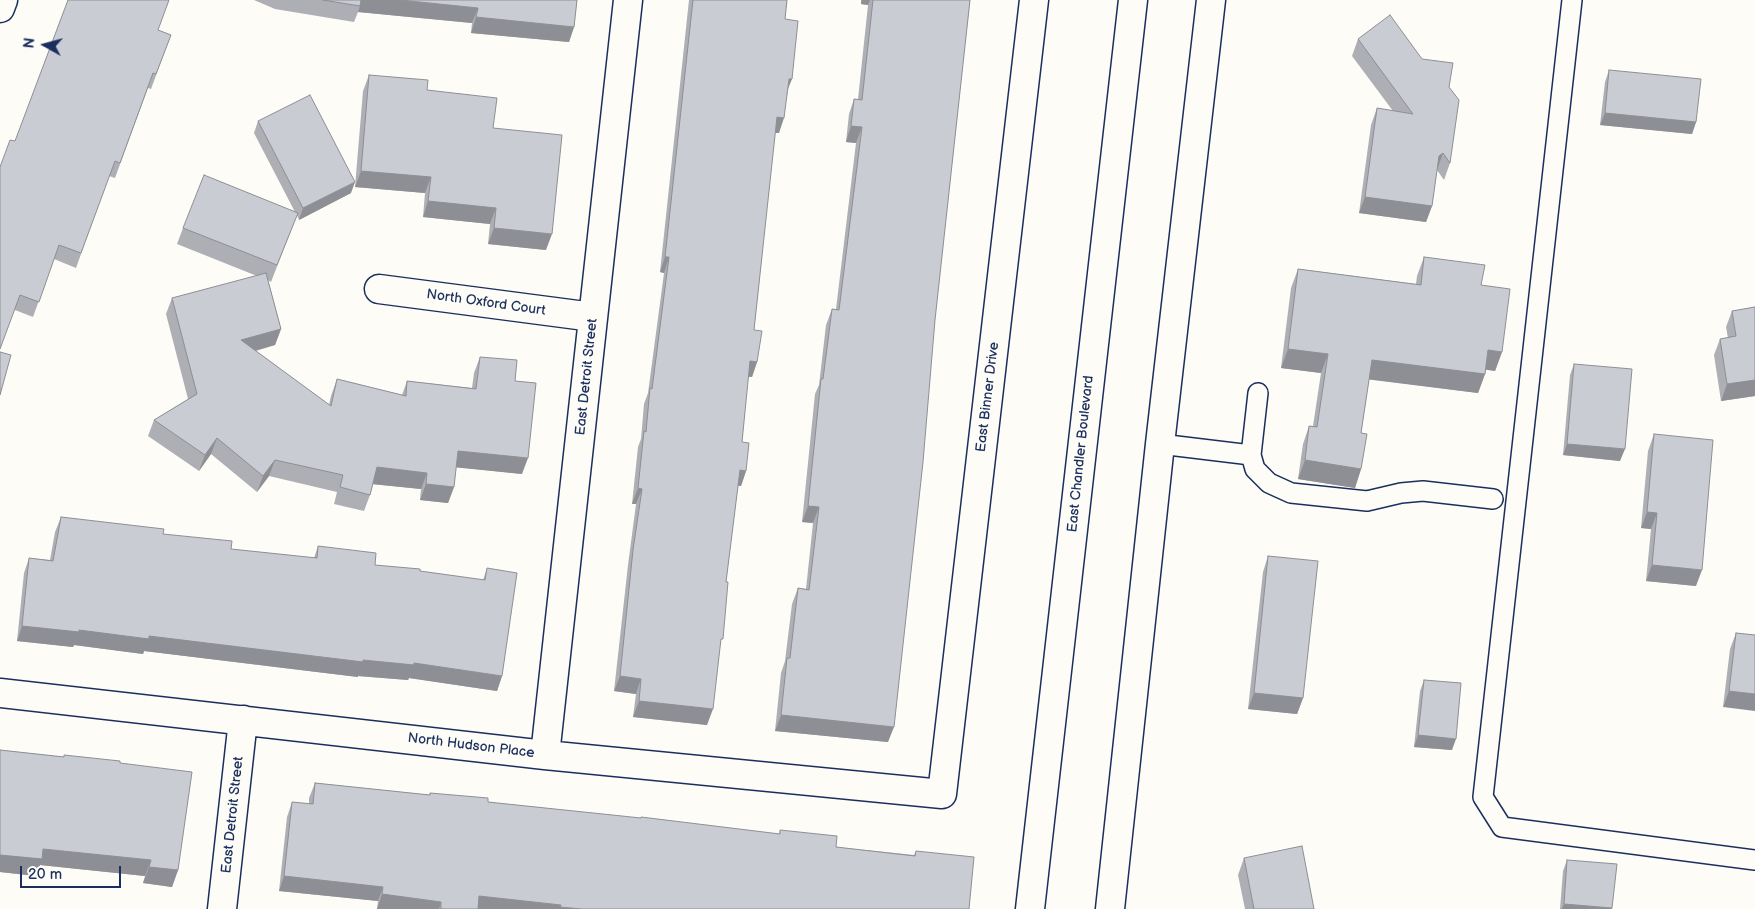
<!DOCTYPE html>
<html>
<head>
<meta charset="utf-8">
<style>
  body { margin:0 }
  #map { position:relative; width:1755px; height:909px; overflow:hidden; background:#fdfcf7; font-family:"Balsamiq Sans",sans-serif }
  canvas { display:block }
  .north { position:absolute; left:20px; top:20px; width:50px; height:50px; -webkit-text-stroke:4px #fdfcf7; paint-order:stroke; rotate:277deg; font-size:14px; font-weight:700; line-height:20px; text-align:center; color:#1b2f5e }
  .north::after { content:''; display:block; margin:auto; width:18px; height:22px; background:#1b2f5e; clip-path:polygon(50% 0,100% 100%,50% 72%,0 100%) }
  .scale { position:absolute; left:20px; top:866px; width:101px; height:22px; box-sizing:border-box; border:2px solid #1b2f5e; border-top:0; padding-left:6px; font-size:15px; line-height:18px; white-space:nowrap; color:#1b2f5e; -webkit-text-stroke:4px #fdfcf7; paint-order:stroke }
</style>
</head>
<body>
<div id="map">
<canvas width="1755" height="909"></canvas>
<div class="north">N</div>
<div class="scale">20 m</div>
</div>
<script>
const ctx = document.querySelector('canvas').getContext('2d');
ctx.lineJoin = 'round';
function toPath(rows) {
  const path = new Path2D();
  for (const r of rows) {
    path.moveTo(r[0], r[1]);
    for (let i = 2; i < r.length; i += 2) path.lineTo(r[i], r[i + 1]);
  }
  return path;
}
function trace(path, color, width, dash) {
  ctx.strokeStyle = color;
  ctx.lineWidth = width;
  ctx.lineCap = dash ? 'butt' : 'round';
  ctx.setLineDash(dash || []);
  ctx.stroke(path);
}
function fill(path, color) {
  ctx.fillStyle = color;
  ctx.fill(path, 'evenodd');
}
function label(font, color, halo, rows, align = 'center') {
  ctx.font = font + ' "Balsamiq Sans",sans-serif';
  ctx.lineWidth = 4;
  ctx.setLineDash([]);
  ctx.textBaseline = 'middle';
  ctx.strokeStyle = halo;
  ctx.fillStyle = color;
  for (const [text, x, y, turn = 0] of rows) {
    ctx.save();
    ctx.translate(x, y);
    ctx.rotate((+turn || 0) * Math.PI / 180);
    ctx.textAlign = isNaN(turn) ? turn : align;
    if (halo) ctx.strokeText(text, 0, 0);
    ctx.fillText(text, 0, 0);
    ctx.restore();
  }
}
const lane = toPath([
  [1572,0,1483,797,1502,827,1755,860],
  [1160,444,1251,455,1255,469,1269,483,1291,493,1367,501,1401,493,1423,491,1493,499],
  [1251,455,1258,393]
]);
const street = toPath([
  [0,8,3,0],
  [379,289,593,317],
  [0,693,545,755,942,794,1034,0],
  [545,755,628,0],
  [222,909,243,720]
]);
const secondary = toPath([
  [1030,909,1133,0],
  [1110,909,1160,444,1211,0]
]);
const wall = toPath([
  [254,0,577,0,574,27,569,42,471,33,472,23,358,12,354,22,275,9],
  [689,0,787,0,785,19,788,91,779,133,775,133,754,330,757,362,752,377,748,377,742,442,746,471,741,486,738,486,726,582,720,646,707,725,633,717,636,694,614,691,628,565,636,504,632,504,638,447,641,439,644,404,648,393,664,273,660,272],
  [861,0,970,0,888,742,775,731,781,673,785,661,792,604,798,588,806,589,813,523,802,522,815,394,819,385,826,325,832,309,836,309,856,143,846,142,849,114,854,99,858,99,868,5,861,4],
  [158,30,171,35,151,89,148,88,115,178,109,176,76,268,54,259,33,317,15,310,15,141],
  [1358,39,1422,59,1449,87,1450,163,1444,180,1437,170,1432,206,1426,222,1359,213,1371,125,1377,108,1393,111,1352,56],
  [1609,70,1696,122,1692,134,1600,125,1605,82],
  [369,75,427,90,493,128,546,250,488,244,490,224,423,217,425,193,355,187,363,91],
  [258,121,351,193,299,220,297,215,271,282,268,280,281,329,275,345,256,351,329,405,331,396,337,379,402,395,407,381,472,388,474,373,480,357,515,381,522,474,456,467,454,487,448,503,420,500,421,489,373,484,370,495,364,511,334,504,337,492,269,476,257,492,211,454,199,471,148,436,154,420,188,399,166,314,172,298,257,276,177,244,183,228,295,212,254,133],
  [1424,257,1481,285,1502,352,1495,371,1486,369,1485,374,1478,393,1369,379,1361,433,1361,469,1355,488,1298,479,1303,444,1309,426,1313,426,1321,373,1281,368,1291,288,1298,269,1416,284,1417,276],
  [1755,307,1755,396,1721,401,1714,355,1720,339,1728,338,1726,327,1732,311],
  [1574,364,1620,461,1563,455,1570,375],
  [1654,434,1696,586,1646,581,1651,529,1641,528,1648,451],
  [61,517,163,534,231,549,314,558,318,546,375,565,483,580,487,568,502,676,497,691,409,678,408,680,358,676,358,677,144,651,143,654,74,645,73,647,17,641,24,573,29,558,50,560,55,532],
  [1268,556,1303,698,1297,714,1248,709,1263,572],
  [1736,633,1755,635,1723,707,1730,649],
  [1424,680,1452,750,1414,747,1420,691],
  [0,750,120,763,178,870,172,887,143,883,145,876,40,865,36,876,0,872],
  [315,783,429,795,430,793,488,802,779,834,780,830,836,847,914,855,916,851,969,909,377,909,378,901,279,891,287,817,292,802,309,804,309,798],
  [1244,858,1314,909,1245,909,1238,875],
  [1567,860,1612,908,1612,909,1560,909,1563,871]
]);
const shadedWall = toPath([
  [360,0,400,0,478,8,472,23,358,12,360,6],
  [862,0,870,0,868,5,861,4],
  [476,17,574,27,569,42,471,33],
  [789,79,792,79,786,94],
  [1605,113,1696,122,1692,134,1600,125],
  [777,117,784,118,779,133,771,133],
  [851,126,862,127,856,143,846,142],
  [1443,153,1437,170,1439,156],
  [361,171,431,177,425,193,355,187],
  [355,182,351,193,299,220,303,208],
  [1365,197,1432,206,1426,222,1359,213],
  [428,201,496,208,490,224,423,217],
  [494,228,552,234,546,250,488,244],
  [665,257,669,257,664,273,660,272],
  [281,329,275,345,235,356,241,340],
  [1288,349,1328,354,1321,373,1281,368],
  [1488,350,1502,352,1495,371,1481,369],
  [1372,360,1485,374,1478,393,1365,379],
  [750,361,757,362,752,377,744,376],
  [1755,380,1755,396,1721,401,1727,384],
  [217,438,211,454,199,471,205,455],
  [1567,444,1625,449,1620,461,1563,455],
  [458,451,528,458,522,474,452,467],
  [275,460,269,476,257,492,263,476],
  [1305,460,1361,469,1355,488,1298,479],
  [377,467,427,473,421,489,371,484],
  [740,470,746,471,741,486,734,485],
  [426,484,454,487,448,503,420,500],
  [638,488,642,489,636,504,632,504],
  [808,506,819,507,813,523,802,522],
  [1647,512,1657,513,1651,529,1641,528],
  [1652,565,1702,570,1696,586,1646,581],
  [22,626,79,630,149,636,363,660,414,663,502,676,497,691,409,678,408,680,358,676,358,677,144,651,143,654,74,645,73,647,17,641],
  [620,676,641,679,636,694,614,691],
  [1729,691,1755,694,1755,711,1723,707],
  [1254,693,1303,698,1297,714,1248,709],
  [639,701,713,709,707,725,633,717],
  [781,715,894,727,888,742,775,731],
  [1418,735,1456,739,1452,750,1414,747],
  [43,849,151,860,145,876,40,865,36,876,0,872,0,855],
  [149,867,178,870,172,887,143,883],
  [284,876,383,887,378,901,279,891],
  [382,894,441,902,439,909,377,909],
  [479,896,561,905,559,909,474,909],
  [1564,904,1612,908,1612,909,1562,909],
  [560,907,582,909,559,909]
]);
const building = toPath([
  [68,0,169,0,158,30,171,35,156,74,153,73,120,163,115,161,81,253,59,245,39,302,20,295,0,349,0,167,10,140,15,141,68,0],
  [323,0,361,0,360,6,323,0],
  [400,0,577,0,574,27,476,17,478,8,400,0],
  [693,0,787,0,785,19,798,21,792,79,789,79,784,118,777,117,754,330,762,331,757,362,750,361,742,442,749,443,746,471,740,470,726,582,728,582,723,639,721,639,713,709,639,701,641,679,620,676,633,550,642,489,638,488,644,431,646,432,650,388,652,389,669,257,665,257,693,0],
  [873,0,970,0,935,320,923,462,894,727,781,715,787,658,790,658,798,588,809,590,819,507,808,506,821,379,823,379,832,309,839,310,862,127,851,126,854,99,862,100,873,0],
  [1390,15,1422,59,1453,63,1449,87,1459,100,1450,163,1443,153,1439,156,1432,206,1365,197,1377,108,1413,114,1358,39,1390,15],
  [1609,70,1701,79,1696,122,1605,113,1609,70],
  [369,75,428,80,427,90,497,98,493,128,562,135,552,234,494,228,496,208,428,201,431,177,361,171,369,75],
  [310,95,355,182,303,208,258,121,310,95],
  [204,175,298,213,277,265,183,228,204,175],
  [1424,257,1485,265,1481,285,1510,289,1502,352,1488,350,1485,374,1372,360,1361,433,1367,434,1361,469,1305,460,1309,426,1317,427,1328,354,1288,349,1298,269,1421,285,1424,257],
  [266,273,281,329,241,340,331,406,337,379,406,396,407,381,476,389,480,357,517,360,515,381,536,383,528,458,458,451,454,487,426,484,427,473,377,467,370,495,340,487,343,475,275,460,263,476,217,438,205,455,154,420,197,394,172,298,266,273],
  [1755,307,1755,380,1727,384,1720,339,1736,336,1732,311,1755,307],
  [0,352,11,355,0,395,0,352],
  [1574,364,1632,369,1625,449,1567,444,1574,364],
  [1654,434,1713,440,1702,570,1652,565,1657,513,1647,512,1654,434],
  [61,517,164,529,163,534,232,541,231,549,317,558,318,546,376,553,375,565,420,569,420,571,485,580,487,568,517,573,502,676,414,663,414,665,363,660,363,662,149,636,149,639,79,630,79,632,22,626,29,558,53,561,61,517],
  [1268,556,1318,561,1303,698,1254,693,1268,556],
  [1736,633,1755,635,1755,694,1729,691,1736,633],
  [1424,680,1461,683,1456,739,1418,735,1424,680],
  [0,750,64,757,64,755,120,761,120,763,192,772,178,870,149,867,151,860,43,849,42,859,0,855,0,750],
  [315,783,430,795,430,793,488,798,488,802,641,818,641,817,780,834,780,830,837,836,836,847,915,856,916,851,974,857,969,909,582,909,560,907,561,905,479,896,478,909,441,909,441,902,382,894,383,887,284,876,292,802,313,804,315,783],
  [1302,846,1314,909,1254,909,1244,858,1302,846],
  [1567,860,1617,864,1612,908,1564,904,1567,860]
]);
const streetNames = [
  ["North Oxford Court",486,303,8],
  ["East Detroit Street",587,377,-84],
  ["East Binner Drive",988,397,-83],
  ["East Chandler Boulevard",1081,454,-84],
  ["North Hudson Place",471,746,7],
  ["East Detroit Street",233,815,-84]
];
trace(lane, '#1b2f5e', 22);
trace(street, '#1b2f5e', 31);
trace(secondary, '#1b2f5e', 31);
trace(lane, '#fdfcf7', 19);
trace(street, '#fdfcf7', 28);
trace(secondary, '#fdfcf7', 28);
fill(wall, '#adafb5');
fill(shadedWall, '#8d8f94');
fill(building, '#c9ccd3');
trace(building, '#8d8f94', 1);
label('14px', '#1b2f5e', '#fdfcf7', streetNames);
</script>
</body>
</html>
